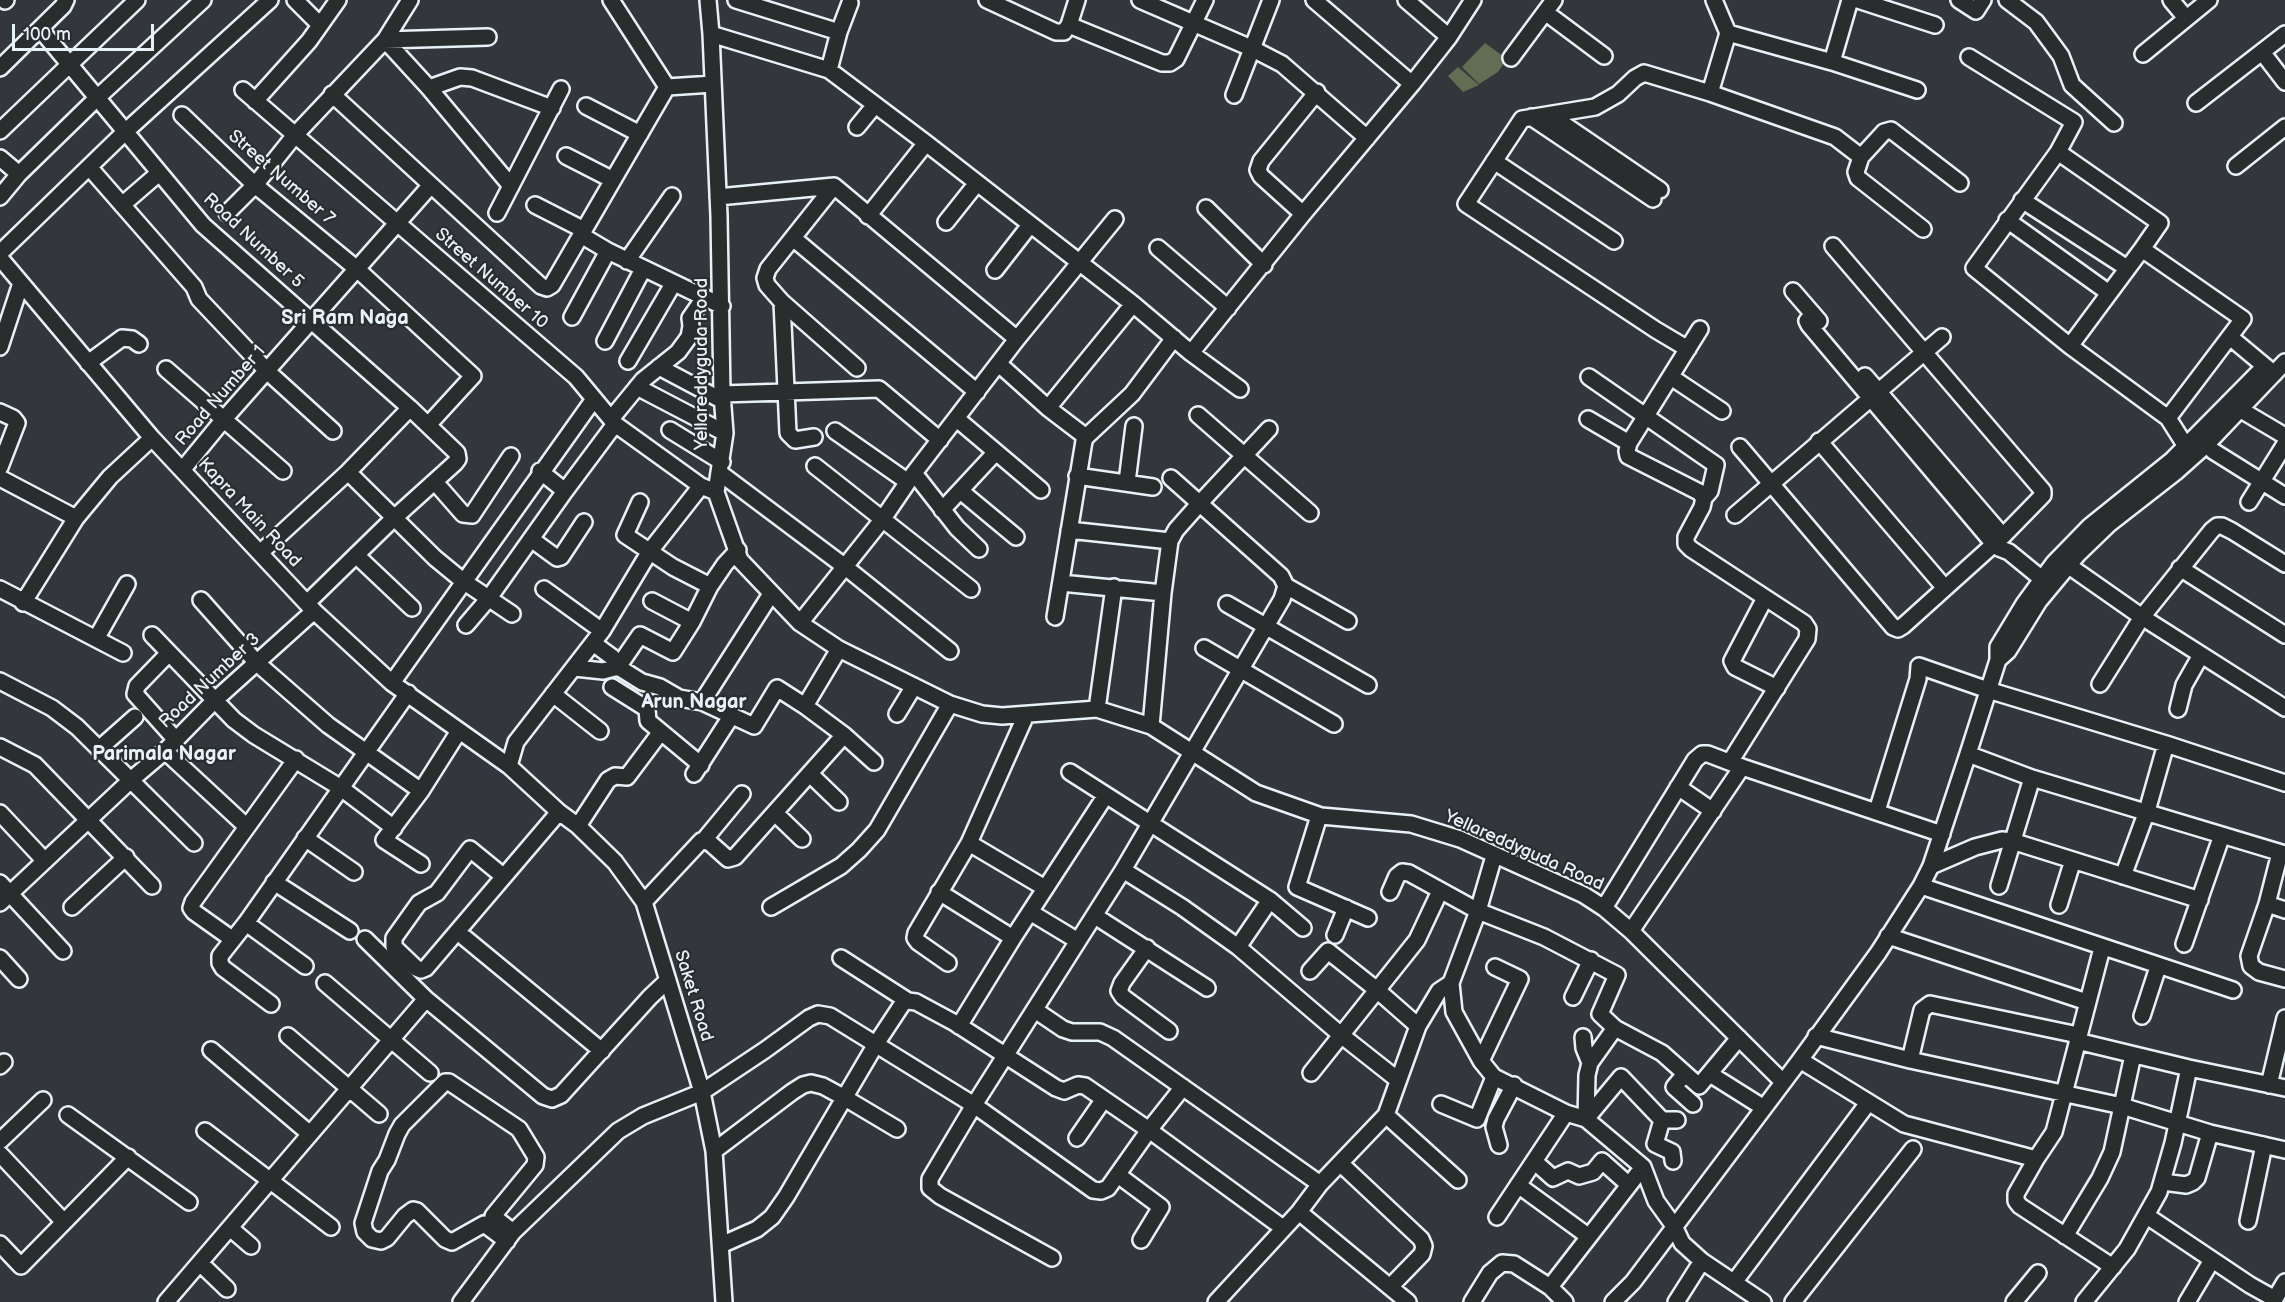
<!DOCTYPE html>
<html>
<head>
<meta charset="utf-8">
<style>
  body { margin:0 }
  #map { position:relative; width:2285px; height:1302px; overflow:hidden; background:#33363b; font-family:"Balsamiq Sans",sans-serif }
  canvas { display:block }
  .scale { position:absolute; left:12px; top:24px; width:142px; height:27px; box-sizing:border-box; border:3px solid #e8f1f8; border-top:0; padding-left:8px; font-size:18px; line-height:21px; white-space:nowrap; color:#e8f1f8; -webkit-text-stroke:4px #2a2d2e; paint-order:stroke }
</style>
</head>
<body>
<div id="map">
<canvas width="2285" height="1302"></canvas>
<div class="scale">100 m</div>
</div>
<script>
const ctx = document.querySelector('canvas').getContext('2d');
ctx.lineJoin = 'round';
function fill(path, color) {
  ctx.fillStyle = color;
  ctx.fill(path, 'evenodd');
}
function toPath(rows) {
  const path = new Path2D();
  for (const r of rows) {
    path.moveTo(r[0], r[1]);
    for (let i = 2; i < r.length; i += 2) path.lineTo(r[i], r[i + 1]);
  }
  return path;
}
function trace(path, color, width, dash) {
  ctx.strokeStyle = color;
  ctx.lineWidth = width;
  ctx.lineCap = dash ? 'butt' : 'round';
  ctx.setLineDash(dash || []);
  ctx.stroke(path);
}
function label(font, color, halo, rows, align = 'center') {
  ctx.font = font + ' "Balsamiq Sans",sans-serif';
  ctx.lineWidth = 4.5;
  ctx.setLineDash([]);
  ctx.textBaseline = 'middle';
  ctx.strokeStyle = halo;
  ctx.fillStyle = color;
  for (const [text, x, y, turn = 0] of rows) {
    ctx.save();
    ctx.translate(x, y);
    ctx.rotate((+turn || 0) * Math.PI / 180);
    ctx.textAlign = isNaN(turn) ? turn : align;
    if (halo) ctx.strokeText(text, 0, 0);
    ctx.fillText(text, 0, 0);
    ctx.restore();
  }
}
const green = toPath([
  [1485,43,1507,59,1498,72,1479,84,1462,67],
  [1458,67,1479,85,1463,92,1448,76]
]);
const minor = toPath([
  [295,0,320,25],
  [410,0,385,40,429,88,511,186],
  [611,0,667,87,713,84],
  [708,0,711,34,719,216,722,394,725,433,716,492,740,560,800,623,839,649,950,704,982,714,1002,716,1097,709,1151,726,1256,793,1321,816,1411,824,1460,839,1584,895,1604,908,1631,931,1783,1082],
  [736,0,839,32,850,3],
  [987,0,1056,32,1064,32,1069,25,1077,0],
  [1140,0,1251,48,1282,64,1367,138],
  [1314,0,1412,84],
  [1406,0,1449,37],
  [1858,0,1935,25],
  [1959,0,1976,11,1983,0],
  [2007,0,2036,22,2061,56,2072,85,2114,123],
  [2171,0,2186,18],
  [5,1,6,0],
  [1545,12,1604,56],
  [1069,25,1162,63,1170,63,1176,59,1205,0],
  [40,29,203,225,410,408,457,453,458,459,455,463,393,519,307,603],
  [1728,33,1832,62,1917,90],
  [711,34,829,70,926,143,1133,304,1191,353,1240,389],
  [2262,52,2285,82],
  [2143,54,2209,0],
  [1969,57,2074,122,2058,152,1974,268,2070,346,2168,418,2192,456],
  [1511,58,1554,0],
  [1832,62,1850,0],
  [0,68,63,6,66,0],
  [829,70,839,32],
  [429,88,460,77,472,78,552,108],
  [243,90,576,377,615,424,701,486,716,492],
  [1710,93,1728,33,1714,0],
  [332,94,541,286,547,288,552,285,667,87],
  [1234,95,1271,0],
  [255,101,309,41,338,0],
  [2196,103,2285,34],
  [586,106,640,134],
  [182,115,255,185,357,269,473,376,428,425],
  [1550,115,1660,190],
  [1531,117,1653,199],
  [857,127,875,105],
  [0,131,137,0],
  [2058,152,2160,223,2142,249],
  [566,156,613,180],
  [0,158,19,174],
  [1494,161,1614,241],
  [2236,166,2285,127],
  [89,167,194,287,199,299,268,372,333,431],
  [834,186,768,269,765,278,767,285,782,302,857,368],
  [0,197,19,174,97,98,203,0],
  [718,197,834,186,1017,339],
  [2022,200,2127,268],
  [122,205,159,173],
  [535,205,584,230],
  [1206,208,1264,265],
  [227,213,255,185,295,135,385,40,488,37],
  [497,213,561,89],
  [1303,214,1261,176,1258,170,1261,161,1317,92],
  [868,216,926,143],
  [2007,220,2109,293],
  [946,222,977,183],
  [1923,229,1858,178,1856,172,1861,157,1884,132,1891,130,1960,183],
  [581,235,608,251],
  [793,238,977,392],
  [1158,248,1228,308],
  [0,253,125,132,270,0],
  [0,258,152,438,314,611,392,683,509,766,559,812,578,826,615,862,644,902,702,1092,714,1151,724,1302],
  [627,261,672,196],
  [995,270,1030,225],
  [1793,291,1819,321],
  [782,302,788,433,795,440,814,437],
  [1813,314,1807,321,1809,325,1993,543,1999,548,2009,552,2042,579],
  [572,317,608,251,722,306],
  [1700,329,1629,443,1627,451,1628,456,1699,492,1704,498],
  [2230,337,2272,372],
  [605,341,643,269],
  [2070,346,2142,249,2243,319,2168,418],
  [0,347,21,283],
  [1688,349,1656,330,1466,204,1522,119,1595,107,1618,94,1635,78,1644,73,1710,93,1835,137,1861,157],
  [1191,353,1303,214,1412,84,1449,37,1473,0],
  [628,361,673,284],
  [88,363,122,338,132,339,139,344],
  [999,364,1048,408,1086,437],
  [659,367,723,401],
  [166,369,283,471],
  [1865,376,2002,535],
  [1589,377,1716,465,1710,491,1704,498,1702,507,1686,537,1686,544,1691,549,1804,623,1808,629,1807,639,1730,762],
  [1671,377,1722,411],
  [637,387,725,433],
  [722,394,879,389,940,440],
  [1048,408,1133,304],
  [2241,410,2285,436],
  [0,412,13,418,17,423,0,467],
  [1198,415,1310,513],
  [611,419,643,380,678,352,689,337,691,326,690,318,704,298],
  [957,419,1041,490],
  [1588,419,1629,443],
  [670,430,722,462],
  [835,431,908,482],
  [1819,441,1945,588],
  [1740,447,1893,627,1898,629,1903,626,2003,536,2043,495,2043,491,1833,246],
  [2213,451,2285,496],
  [815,466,971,589],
  [183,469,224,419,431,185],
  [540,471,565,491],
  [348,472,435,558,463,581,512,614],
  [720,473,844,566,950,651],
  [914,473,957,528,979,549],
  [1077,476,1153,487],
  [0,478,76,518],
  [1171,478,1281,576,1286,586,1348,621],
  [435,482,463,514,472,515,511,456],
  [1127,482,1134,426],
  [959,492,963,493,1016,537],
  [640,502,625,535,673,567,710,586],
  [2249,502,2285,444],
  [942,510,996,452],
  [1735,515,1942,337],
  [1069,530,1170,541],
  [531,539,557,558,561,557,584,522],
  [260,553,348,472,410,408],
  [356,555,412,608],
  [2062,561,2142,617,2285,708],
  [2180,568,2285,635],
  [1061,583,1163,593],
  [0,589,123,653],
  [544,589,602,631],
  [1765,598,1732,661,1735,667,1777,688],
  [201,600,257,663,328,725,421,791],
  [652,601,692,622],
  [23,603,76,518,110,477,152,438],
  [1227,604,1368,685],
  [1055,617,1084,441,1086,437,1132,394,1174,338],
  [800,623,882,520,914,473,1017,339,1115,219],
  [466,625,489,598,565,491,615,424],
  [152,635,234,720,254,735,341,788,394,828],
  [96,639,127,584],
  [593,643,612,657,618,667,642,682,660,687,679,698,702,702,754,726,777,688,805,706,844,735,874,762],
  [1204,648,1334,724],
  [169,653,137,686,135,694,176,740],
  [1998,660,2008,651,2039,601,2078,554,2109,524,2177,471,2205,446,2285,362],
  [575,668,603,671,618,667,640,635,673,652,692,622,710,586,725,564,738,550],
  [0,681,52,708,77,727,194,843],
  [392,683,594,399],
  [2100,684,2142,617,2212,530,2217,526,2222,526,2232,531,2285,564],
  [612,687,647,709,648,721,701,765],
  [553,694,600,731],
  [702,702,771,594],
  [805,706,839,649],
  [1097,709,1114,587],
  [2178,709,2184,685,2201,655],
  [897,714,914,686],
  [1151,726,1163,593,1170,541,1176,530,1199,504,1269,429],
  [2166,744,2285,783],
  [0,747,35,765,152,886],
  [100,748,135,717],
  [165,751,247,827],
  [1968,754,2032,778,2285,854],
  [509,766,516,742,602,631,650,551,701,486],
  [1070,772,1270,900,1303,928],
  [694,774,732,715],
  [810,774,839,802],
  [1678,787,1713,811],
  [1877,811,1918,679,1919,666,1988,690,2166,744,2147,811,2123,876],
  [0,813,45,861],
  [775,813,802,839],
  [1319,816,1297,887,1368,918],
  [578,826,608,780,615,776,627,777,660,733],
  [305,838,354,872],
  [704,840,742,794],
  [969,843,1045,888],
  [2280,853,2267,904,2249,956,2251,966,2259,972,2285,979],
  [421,864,384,840,421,791,459,731],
  [1931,866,1975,847,2002,840,2012,841,2200,900],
  [1123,870,1182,907,1238,947,1341,1035,1398,1080],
  [503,876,470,849,437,893,419,903,394,938,394,947,416,968,421,970,426,968,559,812],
  [274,882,350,931],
  [0,883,63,951],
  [1921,886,2233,990],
  [1999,886,2032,778],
  [939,892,1013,938],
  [1390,892,1397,876,1402,872,1409,873,1478,911,1544,937,1617,975,1600,1014,1615,1028,1662,1053,1699,1086,1739,1038],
  [644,902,701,841,709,842,728,859,735,857,844,735],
  [0,903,132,779,165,751,214,701,314,611],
  [2267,904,2285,910],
  [2059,905,2073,860],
  [72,907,126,857],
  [771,907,841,866,859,850,877,830,950,704],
  [1604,908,1695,760,1702,754,1708,754,1742,767,1942,834],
  [1030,912,1078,941],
  [1095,916,1207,988],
  [246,923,305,966],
  [1631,931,1742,767],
  [1335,935,1346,908],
  [1888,936,2087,1002],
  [465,938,602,1051],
  [232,939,194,912,191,908,193,902,296,759],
  [365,939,426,999,543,1096,552,1099,561,1095,650,997,668,980],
  [2184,944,2222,835],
  [1238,947,1270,900],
  [1147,948,1122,983,1119,991,1123,997,1169,1031],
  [2102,948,2054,1132,2036,1159,2016,1194,2016,1201,2020,1206,2113,1267],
  [0,958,19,979],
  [841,958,908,1001],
  [948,963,918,942,915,938,916,933,969,843,1026,715],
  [1310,971,1328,951,1377,990,1418,1026],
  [325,983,430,1073],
  [1451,983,1454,1012,1481,1061,1494,1077,1566,1113,1586,1119,1643,1167,1656,1201,1674,1226,1682,1243,1702,1261,1763,1302],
  [1573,997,1591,960],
  [271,1004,223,968,220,963,220,956,246,923,408,693],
  [1035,1010,1063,1029,1072,1032,1100,1032,1113,1038,1320,1184],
  [2142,1016,2158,967],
  [959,1026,1013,938,1106,795],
  [288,1036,379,1114],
  [1816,1036,1910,1060,2122,1106,2210,1133,2285,1150],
  [1583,1037,1584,1048,1590,1063],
  [2077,1041,2189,1068,2285,1088],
  [211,1050,310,1134],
  [1800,1060,1904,1124,2036,1159],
  [1910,1060,1922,1010,1930,1004,2078,1035],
  [1481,1061,1520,979,1495,967],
  [0,1066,4,1062],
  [1311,1073,1417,940,1440,891],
  [1685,1074,1674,1087,1693,1104],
  [1710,1074,1764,1108],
  [2269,1085,2285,1018],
  [1441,1104,1477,1119,1494,1077],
  [68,1115,189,1202],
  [1386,1115,1458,1180],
  [1586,1119,1621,1077,1662,1120,1677,1120],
  [1586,1119,1587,1075,1590,1063,1615,1028],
  [1662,1120,1655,1144,1672,1152,1673,1161],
  [205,1131,331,1227],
  [1077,1138,1104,1099],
  [0,1141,43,1100],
  [1499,1145,1494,1127,1496,1119,1514,1085],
  [714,1151,792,1092,803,1085,811,1083,823,1086,845,1098,897,1129],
  [0,1154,64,1222],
  [1534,1161,1553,1178,1568,1171,1579,1176,1593,1172,1602,1161,1629,1185],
  [1340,1163,1421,1239,1424,1246,1422,1254,1390,1287],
  [1118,1175,1161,1207,1141,1240],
  [2163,1182,2186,1185,2193,1182,2197,1178,2210,1133],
  [1518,1185,1588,1236],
  [1299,1212,1408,1302],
  [2147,1216,2250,1285,2275,1299],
  [1497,1217,1566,1113],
  [2248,1221,2264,1145],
  [230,1228,251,1246],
  [2065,1236,2100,1178,2112,1152,2133,1055],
  [507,1241,484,1224,452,1242,445,1239,417,1211,413,1210,405,1216,387,1238,381,1241,372,1239,365,1232,363,1223,380,1171,387,1160,397,1134,402,1125,445,1082,449,1082,519,1129,536,1157,535,1165,493,1216,513,1232],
  [0,1244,21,1266,128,1157],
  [721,1245,757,1229,772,1217,786,1197,876,1044,903,1003,908,1001,916,1002,955,1023,1056,1088,1064,1091,1078,1085,1085,1086,1149,1130,1283,1228],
  [1052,1258,940,1196,930,1188,930,1179,974,1105,1123,870,1282,599,1286,586],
  [200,1263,227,1289],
  [1735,1281,1868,1103],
  [1550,1287,1643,1167],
  [166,1302,426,999],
  [461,1302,513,1232,618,1131,643,1116,702,1092,765,1050,809,1018,818,1014,830,1016,974,1105,1093,1190,1101,1191,1108,1188,1149,1130,1183,1087],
  [1216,1302,1299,1212,1320,1184,1386,1115,1418,1026,1439,991,1451,983,1478,911,1494,856],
  [1472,1302,1490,1273,1502,1263,1514,1264,1550,1287,1565,1302],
  [1613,1302,1633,1282,1800,1060,1878,953,1921,886,1931,866,1968,754,1998,660,1998,647,2024,604,2054,563,2090,526,2172,460,2260,371,2274,374],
  [1676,1302,1702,1261],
  [1793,1302,1913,1149],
  [2014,1302,2038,1273],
  [2084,1302,2127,1249,2159,1192,2173,1143,2189,1068],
  [2187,1302,2212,1260],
  [2273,1302,2285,1282]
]);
const streetNames = [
  ["Street Number 7",281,178,41],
  ["Road Number 5",253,241,43],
  ["Street Number 10",491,279,41],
  ["Yellareddyguda Road",702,364,-90],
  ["Road Number 1",221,396,-49],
  ["Kapra Main Road",249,513,47],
  ["Road Number 3",210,681,-43],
  ["Yellareddyguda Road",1524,851,24],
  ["Saket Road",693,996,73]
];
const neighbourhoodNames = [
  ["Sri Ram Naga",345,319],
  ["Arun Nagar",694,703],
  ["Parimala Nagar",164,755]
];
fill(green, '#636d54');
trace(minor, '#e8f1f8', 20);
trace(minor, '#2a2d2e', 15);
label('18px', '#e8f1f8', '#2a2d2e', streetNames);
label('bold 20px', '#e8f1f8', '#2a2d2e', neighbourhoodNames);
</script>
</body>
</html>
